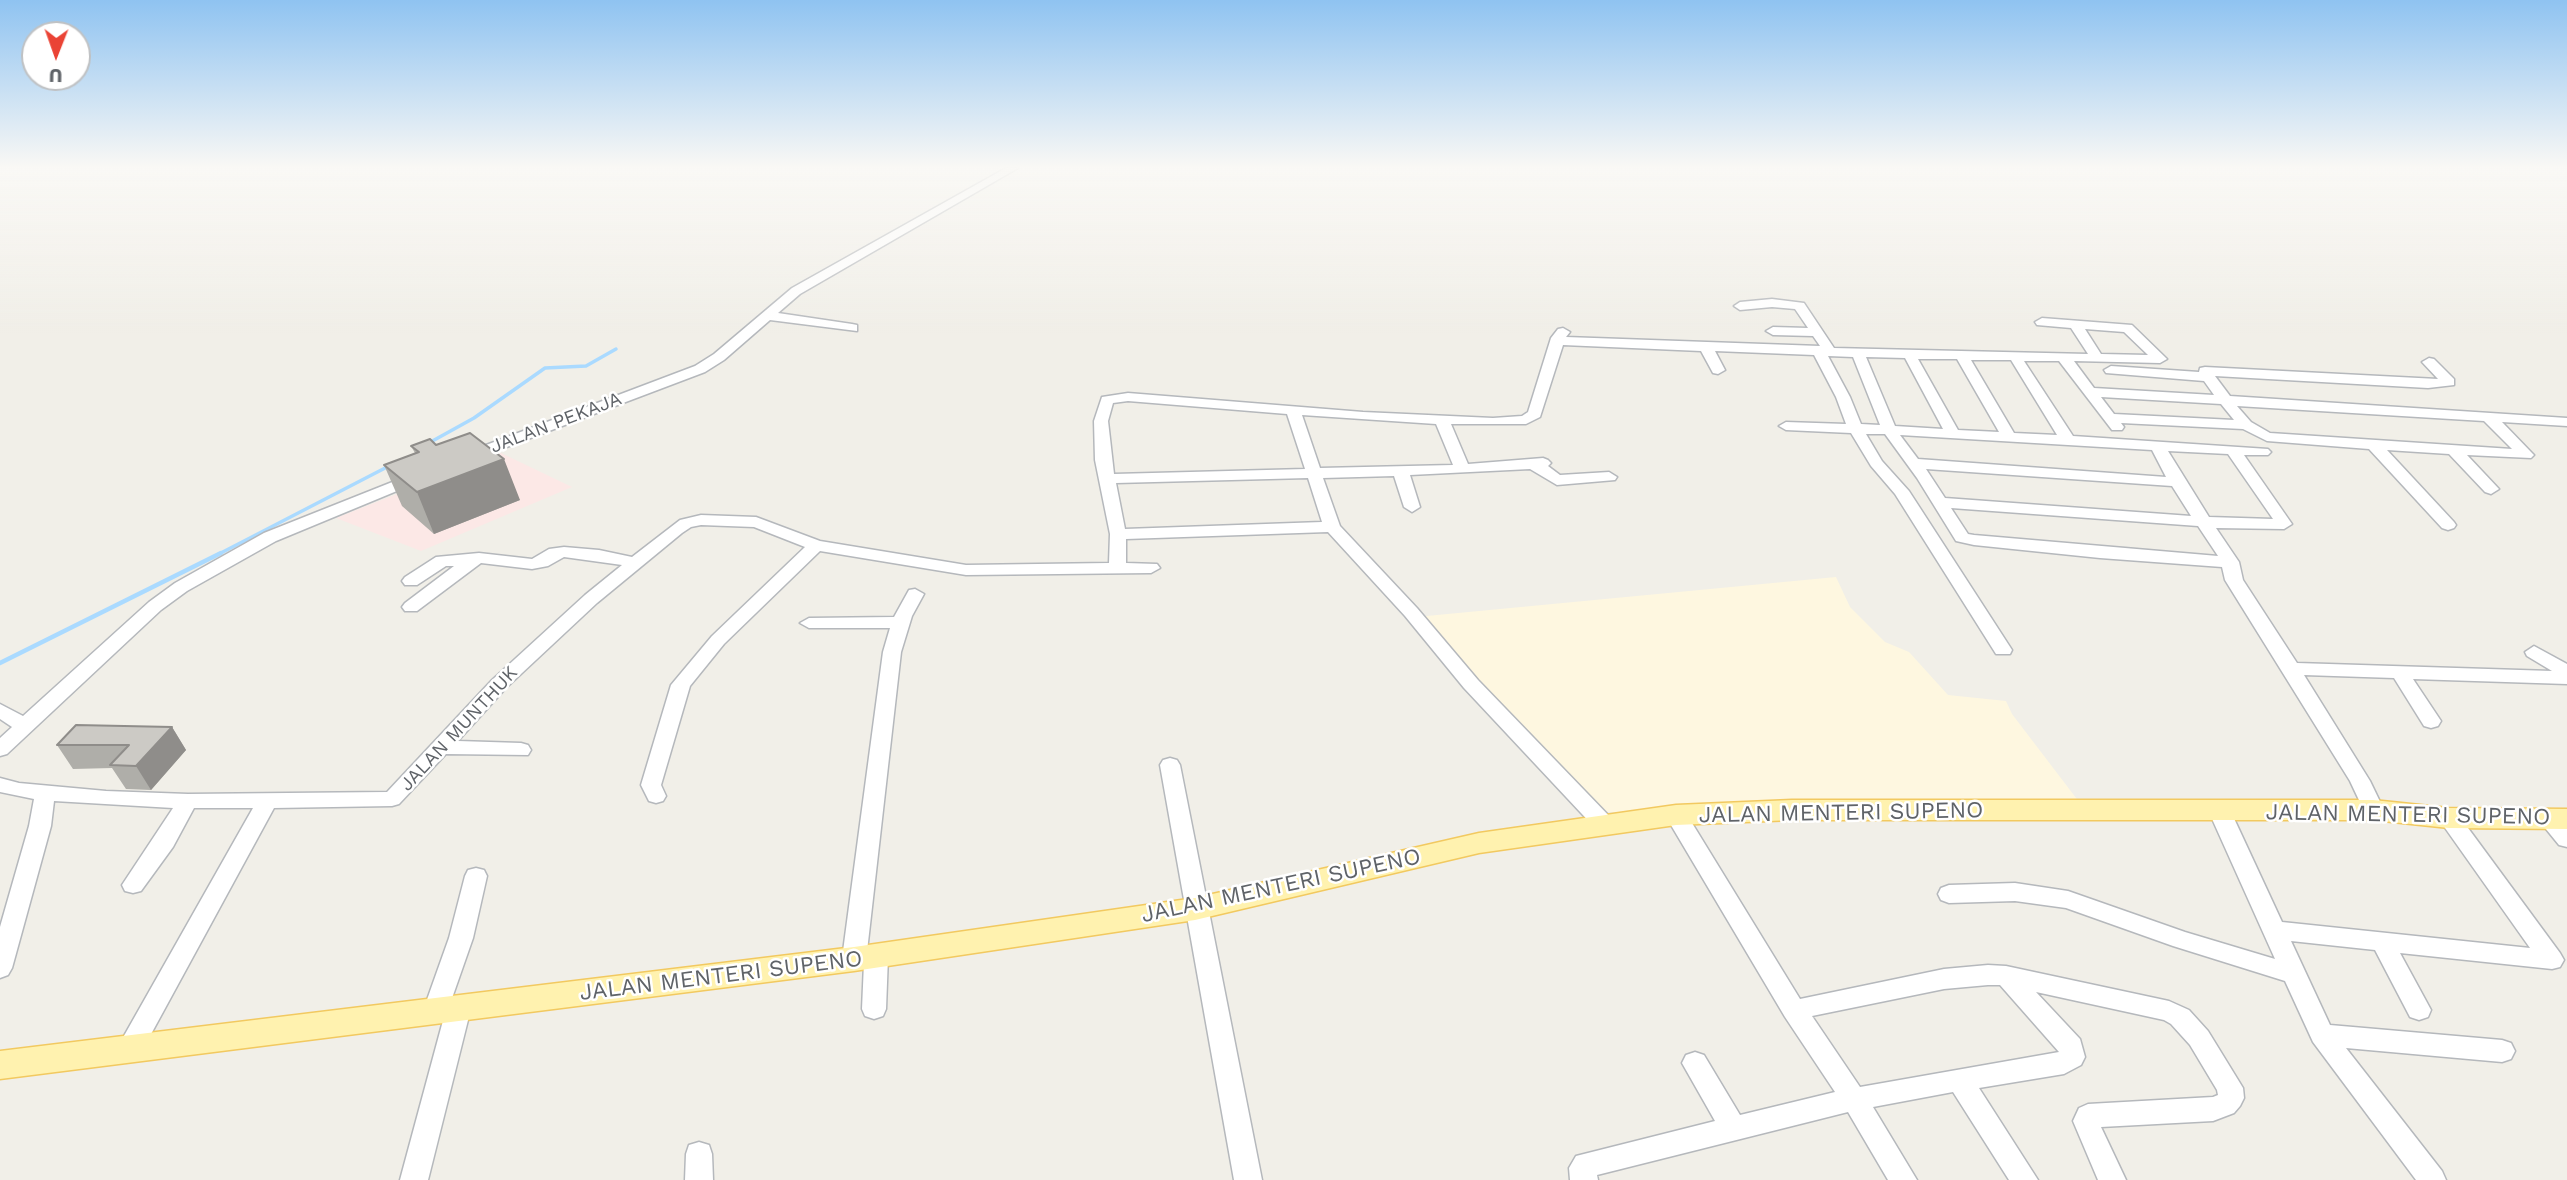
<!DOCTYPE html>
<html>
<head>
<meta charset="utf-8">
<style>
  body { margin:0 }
  #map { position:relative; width:2567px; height:1180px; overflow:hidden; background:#f1efe8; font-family:"Work Sans",sans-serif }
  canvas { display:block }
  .north { position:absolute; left:21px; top:21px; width:70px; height:70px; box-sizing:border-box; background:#fff; border:2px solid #bfc1c3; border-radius:50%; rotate:181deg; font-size:19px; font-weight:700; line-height:28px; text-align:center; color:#5f6368 }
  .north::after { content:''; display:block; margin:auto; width:24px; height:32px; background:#ea4335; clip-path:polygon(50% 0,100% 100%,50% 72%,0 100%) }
</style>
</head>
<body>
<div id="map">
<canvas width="2567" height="1180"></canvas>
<div class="north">U</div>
</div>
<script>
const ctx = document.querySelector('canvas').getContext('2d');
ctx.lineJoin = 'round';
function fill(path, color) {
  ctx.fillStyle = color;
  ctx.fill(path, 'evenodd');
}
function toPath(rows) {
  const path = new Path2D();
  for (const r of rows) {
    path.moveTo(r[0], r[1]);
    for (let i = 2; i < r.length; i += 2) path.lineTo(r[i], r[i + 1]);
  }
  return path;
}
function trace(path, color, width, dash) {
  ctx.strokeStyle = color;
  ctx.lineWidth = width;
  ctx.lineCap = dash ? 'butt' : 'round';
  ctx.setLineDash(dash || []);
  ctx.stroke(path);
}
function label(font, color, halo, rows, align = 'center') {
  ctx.font = font + ' "Work Sans",sans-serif';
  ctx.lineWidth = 5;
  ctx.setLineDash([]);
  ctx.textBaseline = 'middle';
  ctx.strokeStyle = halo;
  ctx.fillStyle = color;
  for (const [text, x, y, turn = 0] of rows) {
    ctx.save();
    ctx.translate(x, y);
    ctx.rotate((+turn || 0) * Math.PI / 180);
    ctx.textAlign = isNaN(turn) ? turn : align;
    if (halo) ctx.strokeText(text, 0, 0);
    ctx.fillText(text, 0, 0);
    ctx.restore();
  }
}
const commercial = toPath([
  [1836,577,1850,607,1885,642,1909,652,1948,695,2006,701,2012,714,2086,811,1604,812,1416,617]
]);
const medical = toPath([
  [501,453,572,487,421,551,336,518]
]);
const streamFar1 = toPath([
  [427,444,474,418,545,368,586,366,616,349],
  [217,555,389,466]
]);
const stream = toPath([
  [0,663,221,553]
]);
const minor = toPath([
  [1006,168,1018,168,800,294,778,313,852,324,857,325,857,331,770,320,724,360,705,372,475,459,465,459,462,456,465,453,695,366,714,354,792,288,1006,168],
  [1772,299,1804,303,1834,348,2088,354,2071,328,2037,325,2035,322,2042,318,2132,325,2167,359,2160,363,2074,361,2094,388,2214,395,2204,381,2106,373,2104,370,2111,366,2199,372,2200,368,2205,367,2438,379,2422,362,2429,358,2434,359,2454,379,2454,385,2428,388,2215,376,2230,396,2567,418,2567,426,2502,422,2531,452,2534,455,2531,458,2467,455,2499,489,2491,494,2485,492,2449,454,2387,450,2454,522,2456,525,2454,528,2448,530,2442,528,2369,449,2267,441,2243,429,2121,423,2124,427,2122,430,2112,430,2059,361,2024,361,2073,436,2268,449,2271,452,2268,455,2244,455,2292,524,2284,529,2216,528,2239,562,2243,580,2297,663,2552,671,2527,656,2525,652,2534,646,2567,664,2567,684,2413,679,2441,721,2438,726,2431,728,2424,726,2394,678,2304,675,2370,781,2384,810,2380,815,2373,818,2366,815,2350,781,2225,580,2222,567,2100,558,1974,545,1956,541,1917,478,1885,434,1866,434,1882,461,1909,491,2012,650,2010,654,1996,654,1895,494,1871,466,1851,433,1786,430,1779,426,1786,422,1846,424,1836,397,1814,355,1715,351,1725,370,1718,374,1713,373,1701,351,1563,345,1540,417,1526,424,1451,424,1468,464,1543,458,1548,460,1551,463,1548,466,1560,475,1609,472,1617,477,1615,480,1557,485,1530,469,1410,475,1420,507,1412,512,1404,507,1394,476,1323,478,1340,526,1417,608,1478,680,1612,819,1615,824,1612,829,1604,832,1596,829,1464,688,1405,616,1328,532,1126,539,1126,563,1157,564,1160,568,1151,573,966,575,820,551,724,644,690,686,661,785,666,796,663,801,656,803,649,801,641,785,671,685,712,636,805,547,754,527,701,525,691,527,682,533,597,603,506,688,458,741,521,743,528,745,531,750,528,755,446,754,399,804,392,806,274,808,138,1058,129,1061,120,1058,116,1050,253,808,194,808,173,847,141,891,133,893,125,891,122,885,173,808,54,801,51,826,12,968,8,975,0,978,0,927,29,826,34,799,0,792,0,778,19,783,106,791,188,794,387,792,492,680,585,595,622,565,564,557,548,566,532,569,481,563,417,611,405,611,402,607,405,603,454,566,446,566,417,585,405,585,402,581,405,577,436,557,479,553,532,559,549,549,564,547,599,550,632,557,680,520,701,515,756,517,820,541,966,565,1109,563,1110,534,1095,460,1094,421,1102,397,1128,393,1363,412,1493,418,1522,416,1528,412,1551,338,1558,329,1563,328,1570,332,1566,337,1820,346,1813,336,1773,335,1766,331,1773,327,1808,328,1795,309,1772,307,1740,310,1734,306,1740,302,1772,299],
  [2085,329,2124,332,2148,355,2101,354,2085,329],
  [1828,356,1853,357,1880,425,1861,424,1850,397,1828,356],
  [1866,357,1905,358,1943,429,1895,426,1866,357],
  [1918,359,1957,359,1999,432,1958,430,1918,359],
  [1971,360,2011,360,2057,435,2014,433,1971,360],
  [2101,397,2221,404,2234,420,2114,414,2101,397],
  [1128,401,1287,414,1305,469,1114,474,1108,421,1113,403,1128,401],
  [2237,406,2484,421,2512,449,2270,433,2251,422,2237,406],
  [1302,415,1436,424,1453,465,1320,468,1302,415],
  [1900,435,2152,450,2166,477,1918,459,1900,435],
  [2168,451,2228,454,2273,519,2209,517,2168,451],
  [1926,469,2172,486,2191,516,1945,498,1926,469],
  [1308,478,1322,522,1125,529,1116,483,1308,478],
  [1951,508,2198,526,2218,556,1974,535,1968,534,1951,508],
  [415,473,421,475,423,478,421,481,276,541,187,591,161,610,7,754,0,756,0,738,12,727,0,719,0,704,23,716,149,602,175,583,264,533,415,473],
  [915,589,924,594,912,616,901,652,867,951,876,947,884,949,888,956,886,1009,883,1016,874,1019,865,1016,862,1009,864,963,854,968,846,966,842,959,883,652,890,628,809,628,800,623,809,618,894,617,909,590,915,589],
  [1170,758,1177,760,1180,765,1262,1180,1234,1180,1160,765,1163,760,1170,758],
  [2220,804,2228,807,2231,812,2282,922,2530,948,2438,818,2441,813,2449,810,2457,813,2560,953,2564,960,2560,967,2552,969,2400,953,2431,1010,2428,1017,2419,1020,2410,1017,2375,950,2291,941,2330,1025,2502,1040,2511,1043,2515,1051,2511,1059,2502,1062,2346,1048,2442,1171,2446,1180,2416,1180,2313,1042,2285,981,2173,946,2066,908,2015,901,1949,903,1941,900,1938,894,1941,888,1949,885,2015,883,2068,891,2185,932,2275,959,2209,812,2212,807,2220,804],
  [1676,807,1684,810,1800,999,1944,969,1988,965,2006,966,2169,1001,2189,1010,2208,1031,2243,1088,2244,1098,2240,1106,2234,1113,2213,1121,2101,1127,2126,1180,2098,1180,2073,1121,2079,1108,2088,1104,2213,1097,2218,1095,2217,1090,2190,1045,2171,1024,2164,1020,2036,992,2080,1039,2085,1057,2081,1065,2064,1074,1979,1088,2038,1180,2009,1180,1953,1092,1873,1107,1917,1180,1888,1180,1848,1112,1597,1175,1598,1180,1570,1180,1569,1168,1576,1156,1715,1121,1682,1063,1686,1055,1695,1052,1704,1055,1740,1115,1835,1092,1785,1017,1665,815,1668,810,1676,807],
  [1988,985,2000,985,2059,1052,1860,1087,1812,1016,1944,989,1988,985],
  [2548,810,2556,813,2567,825,2567,847,2559,845,2537,818,2540,813,2548,810],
  [476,868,484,870,487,876,473,938,451,1001,459,998,468,1001,471,1008,428,1180,400,1180,444,1017,435,1021,426,1018,423,1011,449,938,465,876,468,870,476,868],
  [699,1142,709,1145,712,1154,713,1180,685,1180,686,1154,689,1145,699,1142]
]);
const major = toPath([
  [1792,800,2373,800,2449,808,2567,809,2567,829,2449,828,2373,820,1792,820,1676,825,1479,853,1195,920,854,971,0,1079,0,1051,854,947,1195,898,1479,833,1676,805,1792,800]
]);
const wall = toPath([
  [436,445,520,500,434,534,402,506,384,465,415,453,411,446],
  [172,727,186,750,151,790,126,789,112,768,73,769,57,745]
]);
const shadedWall = toPath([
  [504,459,520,500,434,534,417,492],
  [172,727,186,750,151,790,136,766]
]);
const building = toPath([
  [470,433,504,459,417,492,384,465,419,452,411,446,430,439,436,445,470,433],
  [76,725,172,727,136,766,110,765,129,745,57,745,76,725]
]);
const streetNames = [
  ["JALAN PEKAJA",556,423,-21],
  ["JALAN MUNTHUK",459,729,-47]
];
const nearStreetnames = [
  ["JALAN MENTERI SUPENO",1841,813,-1],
  ["JALAN MENTERI SUPENO",2408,815,1],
  ["JALAN MENTERI SUPENO",1281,886,-12],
  ["JALAN MENTERI SUPENO",721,976,-7]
];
fill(commercial, '#fef7e0');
fill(medical, '#fce8e6');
trace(streamFar1, '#aadaff', 3.5);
trace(stream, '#aadaff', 4.5);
trace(minor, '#b5b8bc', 3);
trace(major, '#f2c960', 3);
fill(minor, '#fff');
fill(major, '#fff2af');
fill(wall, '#afaea9');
fill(shadedWall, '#8f8d8a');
fill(building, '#cccac5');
trace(building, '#8f8d8a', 2);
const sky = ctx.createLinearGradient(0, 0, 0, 333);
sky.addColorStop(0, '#8fc3f1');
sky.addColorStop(0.5, '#f9f8f5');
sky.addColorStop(1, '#f9f8f500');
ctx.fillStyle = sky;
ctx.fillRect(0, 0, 2567, 333);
label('19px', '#5f6368', '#fff', streetNames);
label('23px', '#5f6368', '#fff', nearStreetnames);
</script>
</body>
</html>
